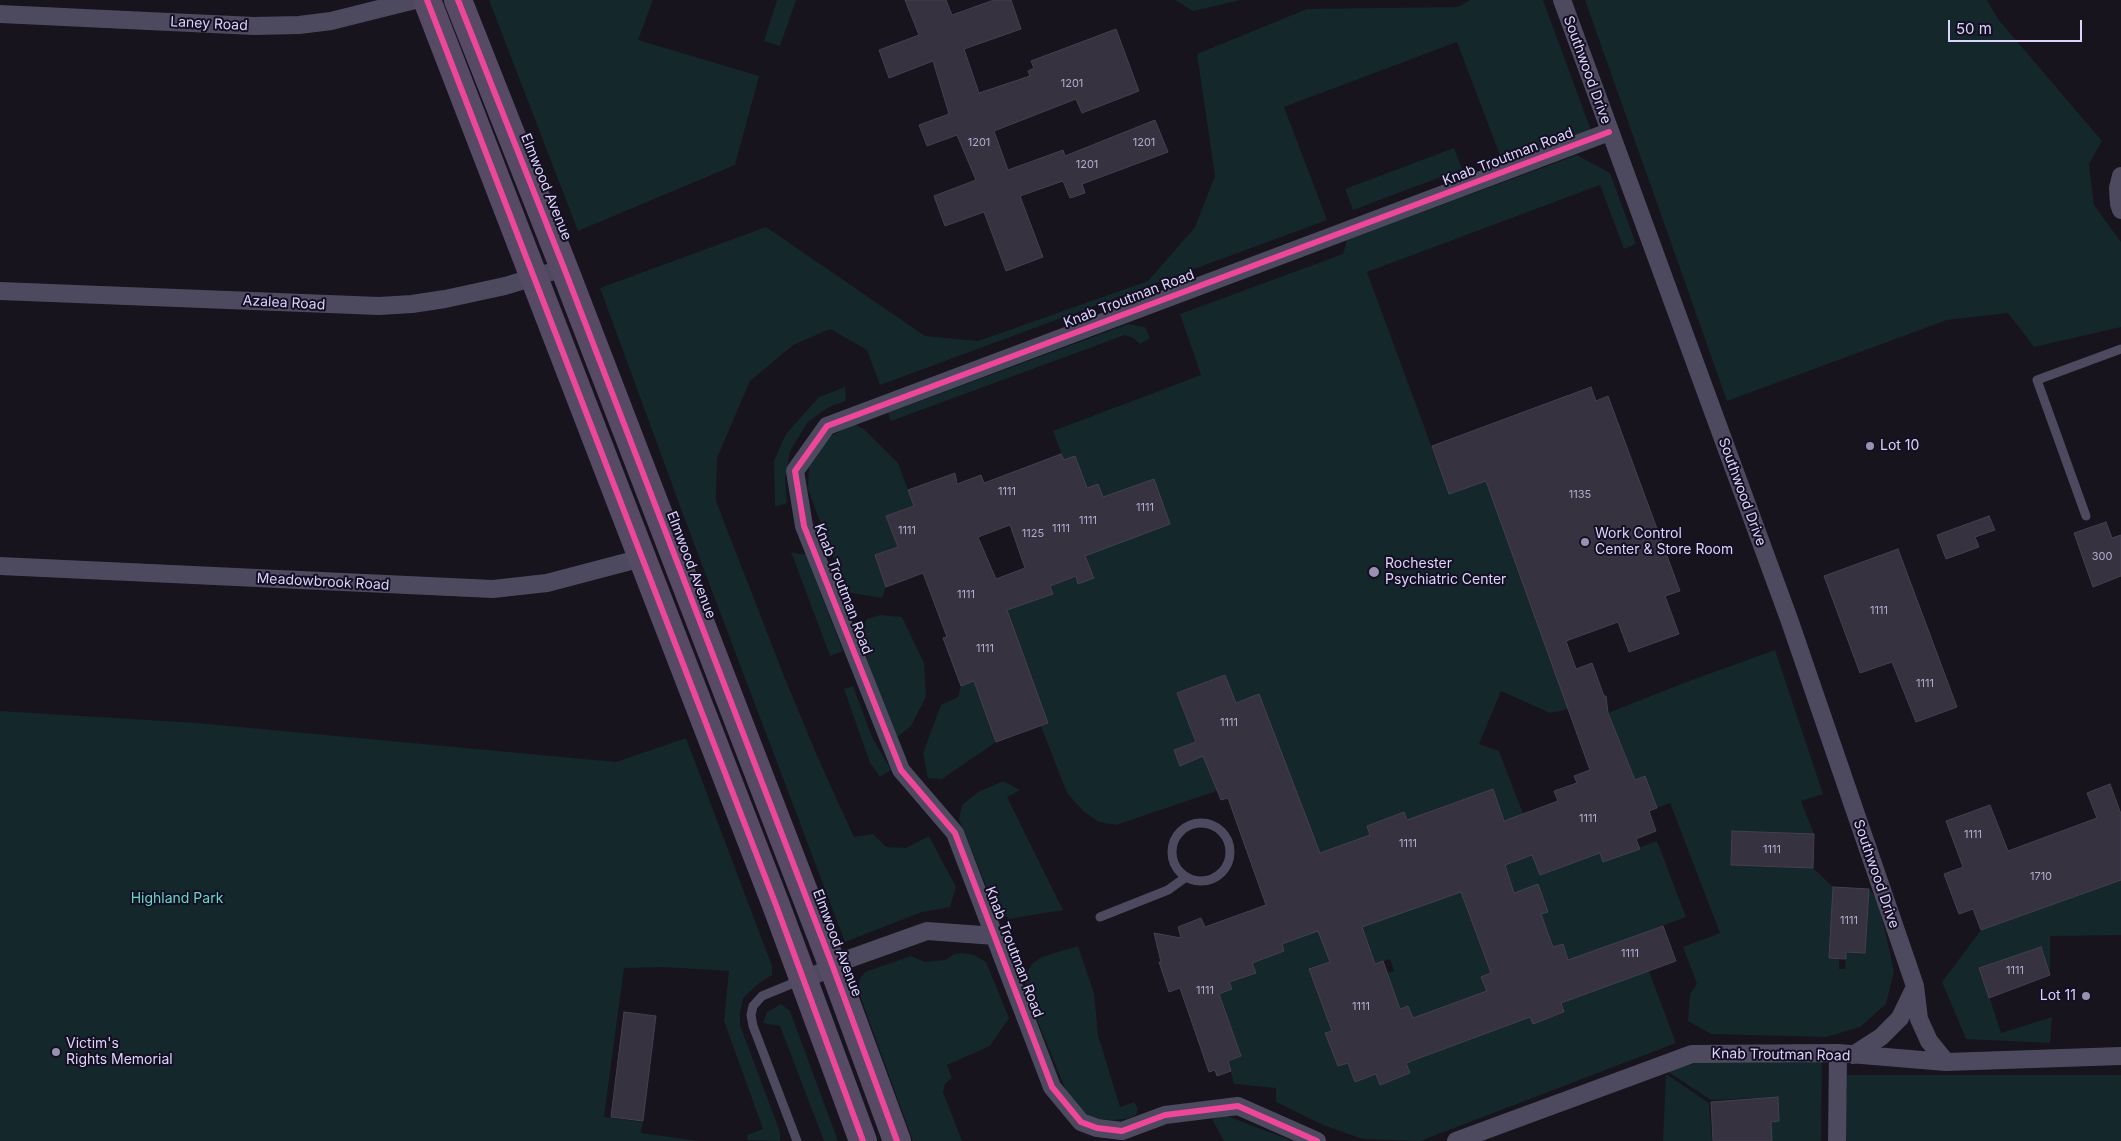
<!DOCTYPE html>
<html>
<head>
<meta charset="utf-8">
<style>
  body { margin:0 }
  #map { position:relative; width:2121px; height:1141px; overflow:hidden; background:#17141e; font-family:Inter,sans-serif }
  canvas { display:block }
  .scale { position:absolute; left:1948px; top:20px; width:134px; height:22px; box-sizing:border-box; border:2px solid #ddd4fd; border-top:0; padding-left:6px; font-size:15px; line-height:18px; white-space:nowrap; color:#ddd4fd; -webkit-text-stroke:4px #150f23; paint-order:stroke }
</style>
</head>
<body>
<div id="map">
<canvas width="2121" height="1141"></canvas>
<div class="scale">50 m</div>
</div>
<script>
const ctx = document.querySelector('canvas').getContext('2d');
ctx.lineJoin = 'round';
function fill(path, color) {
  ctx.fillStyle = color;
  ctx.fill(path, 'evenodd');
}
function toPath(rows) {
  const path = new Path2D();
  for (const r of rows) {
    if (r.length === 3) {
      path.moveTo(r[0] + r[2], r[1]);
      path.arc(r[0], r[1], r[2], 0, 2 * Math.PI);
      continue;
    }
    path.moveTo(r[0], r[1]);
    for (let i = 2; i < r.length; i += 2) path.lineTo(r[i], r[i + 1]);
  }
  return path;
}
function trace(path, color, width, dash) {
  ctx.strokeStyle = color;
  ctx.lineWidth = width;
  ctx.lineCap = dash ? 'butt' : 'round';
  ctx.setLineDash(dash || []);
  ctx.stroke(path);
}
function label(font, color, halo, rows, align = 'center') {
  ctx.font = font + ' Inter,sans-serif';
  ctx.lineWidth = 4;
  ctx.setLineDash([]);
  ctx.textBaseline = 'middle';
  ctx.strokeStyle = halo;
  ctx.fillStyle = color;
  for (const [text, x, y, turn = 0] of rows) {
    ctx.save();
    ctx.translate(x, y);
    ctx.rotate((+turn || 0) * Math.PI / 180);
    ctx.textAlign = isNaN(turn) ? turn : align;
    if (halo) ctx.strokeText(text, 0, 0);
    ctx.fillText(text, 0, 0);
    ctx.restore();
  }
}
const green = toPath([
  [489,0,653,0,638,40,759,76,735,165,578,231],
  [777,0,796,0,780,46,764,41],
  [1175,0,1241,0,1193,11],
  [1470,0,1543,0,1592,133,1504,166,1457,42,1284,107,1327,220,880,385,867,350,830,329,793,345,750,381,717,458,716,501,784,676,818,758,854,837,873,834,886,847,906,848,929,836,956,887,950,907,922,912,845,942,684,517,600,288,766,227,925,336,978,341,1148,281,1195,227,1215,176,1197,54,1307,9,1458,7],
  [1585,0,1987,0,1998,19,2102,141,2089,164,2094,205,2121,242,2121,327,2034,347,2008,313,1947,320,1727,401],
  [1454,148,1462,169,1353,210,1345,189],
  [1577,155,1610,173,1636,244,1624,249,1600,185,1367,272,1449,494,1486,481,1569,709,1550,713,1501,691,1479,744,1499,751,1527,824,1508,830,1492,789,1407,820,1404,812,1367,826,1370,835,1320,853,1259,695,1236,703,1224,675,1177,693,1196,742,1174,751,1180,765,1203,756,1208,768,1226,761,1225,788,1116,825,1099,822,1083,811,1067,793,1058,770,1041,726,1048,723,1007,610,1053,594,1050,586,1076,576,1079,584,1093,578,1085,556,1119,543,1098,484,1057,499,1064,460,1053,431,1201,375,1180,314,1343,254,1347,240],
  [1128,324,1145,327,1150,338,1140,344,1133,338,1125,335,891,421,888,413],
  [845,387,846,401,829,407,808,422,790,451,785,478,787,503,775,507,774,461,786,434,819,397],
  [854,424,864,429,898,463,914,506,887,516,898,547,875,555,886,587,882,598,846,592,808,489,809,465,827,438],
  [791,552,806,555,843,651,830,656],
  [880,615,902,617,924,663,926,697,911,726,896,738,858,635,867,619],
  [1775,650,1823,794,1801,801,1814,834,1732,831,1731,865,1813,868,1833,887,1829,958,1839,958,1839,969,1845,969,1846,952,1865,953,1869,889,1878,900,1894,971,1886,1004,1860,1027,1826,1037,1711,1034,1688,1021,1690,994,1697,984,1683,947,1720,933,1670,803,1657,808,1645,776,1635,780,1608,713,1681,684],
  [974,681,996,742,942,779,928,778,923,753,941,705,958,697,961,686],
  [853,686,872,737,891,770,880,777,870,763,844,689],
  [0,711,197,723,616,762,686,738,772,966,772,975,758,984,743,998,740,1013,740,1025,780,1132,780,1141,748,1140,747,1135,763,1129,724,1021,729,971,663,967,624,968,604,1117,643,1122,641,1133,699,1141,0,1141],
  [1003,781,1020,790,1007,797,1063,910,1009,919,993,903,959,819,962,805,978,792],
  [1657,841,1686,917,1568,961,1563,944,1553,947,1541,914,1525,889,1514,893,1508,875,1498,867,1532,855,1540,875,1600,853,1603,861],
  [2121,880,2121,935,2050,936,2050,975,2041,947,1980,968,2001,1033,2052,1017,2050,1043,1966,1039,1942,982,1981,930],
  [1479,885,1468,912,1491,973,1493,1005,1413,1018,1408,1006,1400,1009,1387,973,1394,971,1390,959,1375,964,1369,947,1362,949,1355,929],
  [1317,924,1330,962,1309,969,1332,1031,1325,1033,1338,1066,1348,1063,1355,1081,1376,1074,1380,1085,1410,1073,1406,1063,1530,1017,1533,1024,1564,1013,1561,1003,1649,971,1676,1043,1420,1141,1363,1139,1323,1125,1276,1102,1276,1088,1234,1084,1228,1061,1241,1056,1219,994,1232,989,1229,982,1255,973,1252,963,1284,951,1282,944,1303,936],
  [1078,946,1094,993,1098,1035,1120,1107,1134,1102,1138,1109,1136,1115,1129,1118,1115,1120,1094,1119,1077,1107,1067,1093,1027,995,1025,984,1027,972,1033,963,1042,957],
  [963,953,974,955,986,962,1009,1018,990,1046,947,1065,952,1078,945,1084,943,1092,962,1141,913,1141,858,990,860,978,865,972,911,956,925,962,945,960,954,954],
  [781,1004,790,1011,838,1141,824,1141,780,1026,763,1023,767,1012],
  [1703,1061,1822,1061,1821,1141,1772,1141,1771,1122,1779,1121,1778,1097,1711,1100,1667,1071],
  [1666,1074,1709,1103,1712,1141,1663,1141],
  [1838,1075,2121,1075,2121,1141,1838,1141],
  [1227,1116,1293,1141,1224,1141,1212,1119]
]);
const building = toPath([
  [905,0,946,0,952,15,994,0,1011,0,1021,29,964,49,979,93,1030,76,1028,71,1034,68,1031,61,1116,29,1139,91,1082,113,1076,99,994,131,1008,170,1063,150,1065,156,1155,120,1168,152,1082,184,1085,193,1070,198,1063,181,1020,196,1043,257,1006,271,984,212,945,226,934,196,976,180,957,135,927,146,919,125,949,114,933,61,889,78,879,50,919,35,905,0],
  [1591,387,1596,401,1608,396,1680,591,1665,596,1679,634,1629,652,1618,622,1566,641,1576,669,1592,663,1604,696,1606,696,1608,713,1635,780,1645,776,1657,808,1649,811,1656,831,1636,839,1640,849,1603,862,1600,853,1540,875,1532,855,1505,865,1514,893,1538,884,1548,912,1541,914,1553,947,1563,944,1568,960,1663,926,1676,961,1561,1003,1564,1012,1533,1024,1530,1017,1406,1063,1410,1073,1380,1085,1376,1074,1355,1082,1348,1063,1338,1066,1325,1033,1332,1031,1309,969,1330,962,1318,931,1282,944,1284,951,1252,963,1256,973,1229,982,1232,989,1219,994,1241,1056,1228,1061,1231,1071,1217,1076,1215,1070,1209,1072,1180,988,1169,992,1159,962,1161,962,1154,933,1181,938,1178,927,1201,918,1205,927,1266,905,1228,798,1221,800,1203,756,1180,766,1174,750,1196,742,1177,693,1225,675,1236,703,1259,694,1320,853,1370,835,1367,826,1404,812,1407,820,1493,789,1504,821,1558,801,1554,791,1577,783,1574,776,1590,770,1486,481,1449,494,1432,446,1591,387],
  [1461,892,1491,973,1481,977,1487,991,1413,1018,1408,1006,1400,1009,1383,961,1375,964,1362,927,1461,892],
  [1061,454,1064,460,1075,456,1087,488,1098,484,1103,497,1154,479,1170,524,1085,556,1094,578,1078,584,1076,576,1050,586,1053,594,1007,610,1048,723,996,742,974,681,961,686,943,638,947,637,923,573,886,587,875,555,898,547,886,516,914,506,908,490,955,473,957,484,981,475,984,483,1061,454],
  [1010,525,1025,568,996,579,978,537,1010,525],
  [1989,516,1995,530,1975,537,1979,547,1946,559,1937,535,1989,516],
  [2106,522,2112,538,2121,535,2121,576,2093,587,2074,533,2106,522],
  [1898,549,1957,707,1916,722,1892,662,1860,673,1824,576,1898,549],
  [2110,784,2121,814,2121,880,1981,930,1973,909,1959,914,1944,874,1963,867,1946,821,1990,805,2008,851,2097,818,2087,793,2110,784],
  [1732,831,1814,834,1813,868,1731,865,1732,831],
  [1833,887,1869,889,1865,953,1846,952,1846,959,1829,958,1833,887],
  [2041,947,2050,975,1989,998,1979,968,2041,947],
  [624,1012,656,1016,643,1121,611,1117,624,1012],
  [1778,1097,1779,1121,1771,1122,1772,1141,1713,1141,1711,1102,1778,1097]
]);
const service = toPath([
  [2086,516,2037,380,2121,349],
  [1201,852,29],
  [1100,917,1168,890,1186,877],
  [797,1141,753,1026,751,1015,753,1006,762,996,801,980]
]);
const minor = toPath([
  [1562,0,1789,619,1915,986,1919,1019,1929,1041,1946,1062],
  [0,14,254,26,299,25,331,21,415,0],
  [2121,176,2118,188,2119,204,2121,210],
  [0,291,379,306,412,304,445,299,505,286,564,268],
  [0,566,493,589,547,583,642,558],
  [803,980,833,967,843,961,927,931,995,936],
  [1853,1055,1881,1037,1900,1018,1915,987],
  [1317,1141,1238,1106,1165,1115,1122,1131,1097,1128,1081,1122,1052,1087,955,833,901,770,804,526,795,471,827,426,1609,132],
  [1456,1141,1692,1054,1838,1053,1946,1062,2121,1056],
  [1837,1141,1838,1053]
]);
const primary = toPath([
  [427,0,776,905,863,1141],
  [458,0,564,268,833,967,897,1141]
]);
const cycleway = toPath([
  [427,0,776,905,863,1141],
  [458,0,564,268,833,967,897,1141],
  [1317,1141,1238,1106,1165,1115,1122,1131,1097,1128,1081,1122,1052,1087,955,833,901,770,804,526,795,471,827,426,1609,132]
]);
const markers = [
  [1870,446,5,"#9891af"],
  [1585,542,5,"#9891af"],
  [1374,572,6,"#9891af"],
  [2086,996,5,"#9891af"],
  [56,1052,5,"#9891af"]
];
const numberNames = [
  ["1201",1072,84],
  ["1201",979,143],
  ["1201",1144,143],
  ["1201",1087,165],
  ["1111",1007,492],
  ["1135",1580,495],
  ["1111",1145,508],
  ["1111",1088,521],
  ["1111",1061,529],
  ["1111",907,531],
  ["1125",1033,534],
  ["300",2102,557],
  ["1111",966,595],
  ["1111",1879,611],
  ["1111",985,649],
  ["1111",1925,684],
  ["1111",1229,723],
  ["1111",1588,819],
  ["1111",1973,835],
  ["1111",1408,844],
  ["1111",1772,850],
  ["1710",2041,877],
  ["1111",1849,921],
  ["1111",1630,954],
  ["1111",2015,971],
  ["1111",1205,991],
  ["1111",1361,1007]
];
const streetNames = [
  ["Laney Road",209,24,3],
  ["Southwood Drive",1587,70,70],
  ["Knab Troutman Road",1508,157,-21],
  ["Elmwood Avenue",546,187,68],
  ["Knab Troutman Road",1129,299,-21],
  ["Azalea Road",284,303,3],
  ["Southwood Drive",1742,492,70],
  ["Elmwood Avenue",691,565,69],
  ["Meadowbrook Road",323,582,3],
  ["Knab Troutman Road",843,589,69],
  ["Southwood Drive",1876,874,71],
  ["Elmwood Avenue",837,943,69],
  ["Knab Troutman Road",1014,952,69],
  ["Knab Troutman Road",1781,1055,1]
];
const poiNames = [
  ["Lot 10",1880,446],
  ["Work Control",1595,534],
  ["Center & Store Room",1595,550],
  ["Rochester",1385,564],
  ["Psychiatric Center",1385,580],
  ["Lot 11",2076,996,"right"],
  ["Victim's",66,1044],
  ["Rights Memorial",66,1060]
];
const parkNames = [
  ["Highland Park",177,899]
];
fill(green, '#14272b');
fill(building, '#363240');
trace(building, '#453f52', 1);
trace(service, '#4d4a5f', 9);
trace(minor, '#4d4a5f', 18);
trace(primary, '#574a64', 28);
trace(cycleway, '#ed469a', 6);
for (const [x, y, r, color] of markers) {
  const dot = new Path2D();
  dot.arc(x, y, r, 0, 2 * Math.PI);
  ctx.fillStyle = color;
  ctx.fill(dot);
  trace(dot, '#150f23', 2);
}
label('11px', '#b3acce', null, numberNames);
label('14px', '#ddd4fd', '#150f23', streetNames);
label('14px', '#ddd4fd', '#150f23', poiNames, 'left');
label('14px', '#63d9ca', '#150f23', parkNames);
</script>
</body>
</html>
